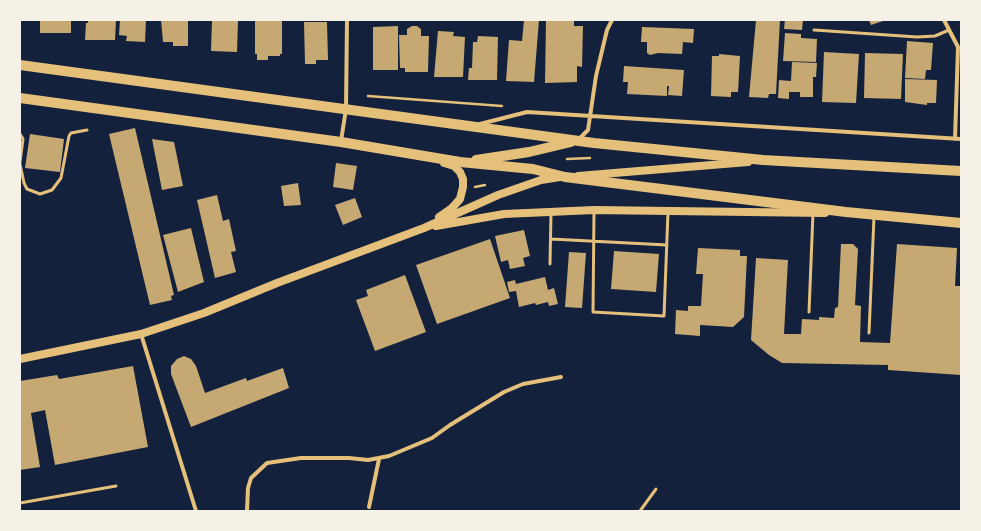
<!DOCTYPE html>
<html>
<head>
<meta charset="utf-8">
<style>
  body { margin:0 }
  #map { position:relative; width:981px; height:531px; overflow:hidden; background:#14213d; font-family:"Asap Condensed",sans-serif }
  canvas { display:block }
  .frame { position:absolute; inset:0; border:21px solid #f6f1e7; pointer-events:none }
</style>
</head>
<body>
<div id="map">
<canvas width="981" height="531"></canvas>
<div class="frame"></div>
</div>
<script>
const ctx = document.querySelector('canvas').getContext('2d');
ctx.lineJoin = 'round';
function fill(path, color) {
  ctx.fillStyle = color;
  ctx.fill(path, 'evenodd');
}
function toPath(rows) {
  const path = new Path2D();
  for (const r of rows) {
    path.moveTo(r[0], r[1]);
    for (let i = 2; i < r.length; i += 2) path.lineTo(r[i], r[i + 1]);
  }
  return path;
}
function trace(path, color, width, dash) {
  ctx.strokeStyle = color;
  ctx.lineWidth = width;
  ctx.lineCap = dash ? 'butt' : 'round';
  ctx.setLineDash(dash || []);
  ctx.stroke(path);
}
const building = toPath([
  [40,20,71,20,71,33,40,33],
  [88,20,116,20,115,40,85,40,86,23,88,23],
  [120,20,146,20,145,42,126,41,127,36,119,35],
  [161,20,190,20,188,21,188,46,173,46,173,42,163,42],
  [212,20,238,20,237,52,211,51],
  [255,20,282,20,282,54,280,54,280,56,268,56,268,60,257,60,257,54,255,54],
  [524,20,539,20,534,82,506,81,509,40,522,41],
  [546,20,574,20,574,26,583,26,582,67,577,66,577,82,545,83],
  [756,20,780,20,776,94,769,94,768,98,749,97],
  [785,20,803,20,802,30,784,29],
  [869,20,886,20,871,25],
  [304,22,327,22,328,60,316,60,316,64,305,64],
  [398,26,398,70,373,70,373,27],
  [412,26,417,26,421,29,421,36,429,36,428,72,405,72,405,68,400,68,399,35,407,35,407,29],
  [642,27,694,29,693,43,683,42,682,54,658,53,650,55,647,53,647,42,641,42],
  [438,31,454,32,453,36,465,37,463,77,434,77],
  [785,33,801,34,801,38,817,39,816,62,783,61],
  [478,36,498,37,497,80,468,80,469,68,472,68,473,42,477,42],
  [907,41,933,43,931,70,926,70,925,79,905,78],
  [824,52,859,54,856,103,822,102],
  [865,53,903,54,901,99,864,98],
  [719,54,740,56,738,92,731,92,731,97,711,96,712,56,719,56],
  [792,62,817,63,816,77,813,77,813,97,800,97,800,92,789,92,789,99,778,98,779,80,791,81],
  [624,66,684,70,682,96,668,95,669,86,667,86,667,96,627,94,628,82,623,82],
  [905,79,937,80,936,103,927,103,927,105,905,102],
  [135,128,174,295,171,296,172,300,150,305,109,134],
  [30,134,64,139,60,172,25,168],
  [152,139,174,142,183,186,162,190],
  [336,163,357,166,353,190,333,187],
  [298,183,301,205,284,206,281,186],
  [217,195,223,221,229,219,236,251,231,252,236,272,215,278,197,200],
  [355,198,362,217,343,225,335,205],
  [191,228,204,282,178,292,163,235],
  [524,230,530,256,523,258,525,266,510,269,508,260,501,262,495,236],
  [490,239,510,298,437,324,416,265],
  [841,244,853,244,858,249,855,305,861,306,860,342,890,343,897,244,957,248,955,286,961,286,961,375,888,370,888,365,782,363,769,355,751,340,756,258,788,260,784,334,801,334,802,319,819,320,819,317,834,318,835,308,838,307],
  [698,248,740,250,740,256,747,256,744,317,733,327,700,325,700,336,675,334,676,310,688,311,688,306,701,306,703,274,696,274],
  [614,251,659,254,656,292,611,289],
  [569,252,586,253,582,308,565,307],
  [405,275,426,332,375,351,356,300,368,296,366,290],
  [545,277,548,290,554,288,558,304,549,306,548,302,536,305,535,303,519,307,516,291,509,292,507,282,515,280,516,284],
  [184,356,191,359,196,366,205,393,246,378,247,381,283,368,289,388,191,427,171,374,171,366,177,359],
  [133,366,148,447,55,465,45,410,31,413,40,467,20,470,20,381,57,375,59,379]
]);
const path = toPath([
  [368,96,502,106],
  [567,159,590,158],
  [475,187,485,185]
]);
const service = toPath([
  [814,30,917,37,935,36,949,30],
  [20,134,23,139,20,162],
  [20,164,24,183,27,189,40,194,52,190,61,178,69,136,71,133,87,130],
  [594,212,593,312,664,316,668,212],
  [551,239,667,245],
  [550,264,551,213],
  [809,312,813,213],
  [869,333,874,217],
  [20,503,116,486],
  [640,511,656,489]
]);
const minor = toPath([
  [944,20,958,47,955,139],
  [480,124,527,112,961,139],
  [579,139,588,130,596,76,607,30,612,20],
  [341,141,346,109,347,20],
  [141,334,196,511],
  [369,507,379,459],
  [247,511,248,488,251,478,267,463,301,458,349,458,368,460,389,456,432,438,450,425,504,392,523,384,561,377]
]);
const secondary = toPath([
  [578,176,748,162],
  [439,217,452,208,460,199,463,187,463,179,460,172,454,166,444,163],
  [436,226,504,214,594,210,825,213],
  [20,359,141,334,204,313,277,283,424,228,498,195,541,180,560,177]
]);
const primary = toPath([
  [20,65,594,143,763,160,961,171],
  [20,98,341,142,460,162,533,169,565,177,846,212,961,223],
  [476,160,529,152,571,142]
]);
fill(building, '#c6a872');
trace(path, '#e5c07b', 2.5);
trace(service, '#e5c07b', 3);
trace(minor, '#e5c07b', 4);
trace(secondary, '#e5c07b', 8);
trace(primary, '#e5c07b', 10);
</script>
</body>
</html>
